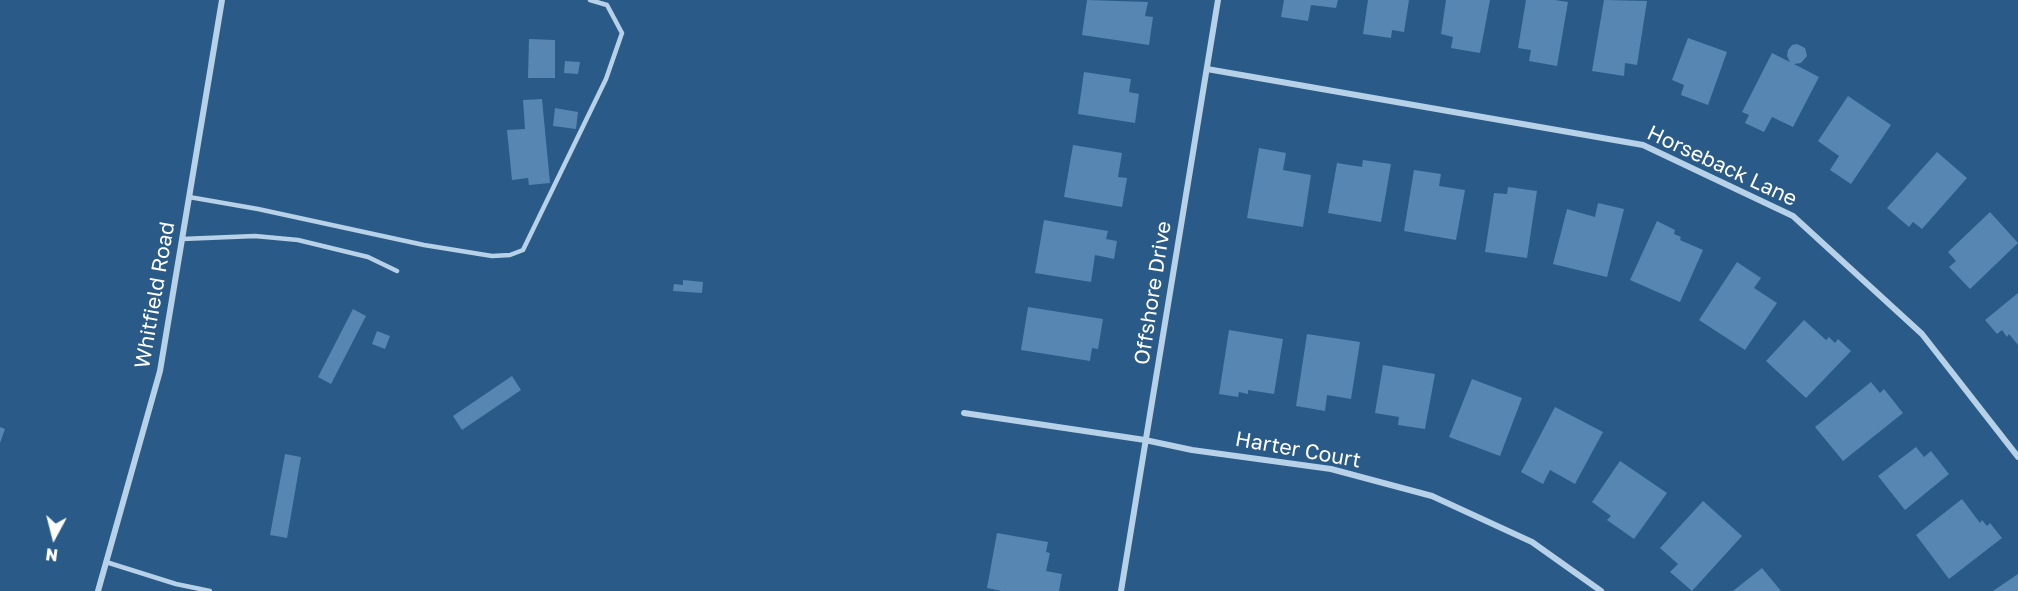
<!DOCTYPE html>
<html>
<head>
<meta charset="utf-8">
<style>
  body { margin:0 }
  #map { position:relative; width:2018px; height:591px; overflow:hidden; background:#2a5b88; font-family:"Golos Text",sans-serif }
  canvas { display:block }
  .north { position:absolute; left:24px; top:507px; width:60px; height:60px; -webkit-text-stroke:4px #2a5b88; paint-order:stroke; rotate:187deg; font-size:16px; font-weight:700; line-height:24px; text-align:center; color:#fff }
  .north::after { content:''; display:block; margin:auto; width:21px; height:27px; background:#fff; clip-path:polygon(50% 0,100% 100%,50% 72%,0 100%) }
</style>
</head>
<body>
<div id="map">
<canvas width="2018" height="591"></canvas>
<div class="north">N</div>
</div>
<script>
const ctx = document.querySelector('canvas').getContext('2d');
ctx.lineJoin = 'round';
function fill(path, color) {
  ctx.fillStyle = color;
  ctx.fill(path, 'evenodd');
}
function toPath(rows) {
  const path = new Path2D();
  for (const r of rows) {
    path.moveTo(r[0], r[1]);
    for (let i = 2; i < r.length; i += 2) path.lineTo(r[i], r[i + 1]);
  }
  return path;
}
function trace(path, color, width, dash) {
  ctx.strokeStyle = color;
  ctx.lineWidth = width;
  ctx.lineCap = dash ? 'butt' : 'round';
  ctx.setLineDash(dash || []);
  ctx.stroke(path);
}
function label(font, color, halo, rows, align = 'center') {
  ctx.font = font + ' "Golos Text",sans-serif';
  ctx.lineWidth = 4.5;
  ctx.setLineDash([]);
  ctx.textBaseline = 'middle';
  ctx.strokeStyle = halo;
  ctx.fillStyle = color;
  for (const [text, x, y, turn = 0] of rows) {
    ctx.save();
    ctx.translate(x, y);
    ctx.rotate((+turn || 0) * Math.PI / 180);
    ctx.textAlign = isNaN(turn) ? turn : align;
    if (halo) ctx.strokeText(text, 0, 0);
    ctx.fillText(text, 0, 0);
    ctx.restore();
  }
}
const building = toPath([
  [1087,0,1148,2,1145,16,1153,17,1149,45,1082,35],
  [1284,0,1338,0,1336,8,1311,5,1308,21,1281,17],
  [1368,0,1409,0,1404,32,1392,30,1391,38,1363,34],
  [1446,0,1490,0,1480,53,1451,48,1453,37,1441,34],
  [1526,0,1555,0,1568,2,1557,66,1529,61,1531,50,1518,48],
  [1604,0,1647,1,1637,65,1625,63,1624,76,1592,71],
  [1688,38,1727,52,1708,105,1681,95,1684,85,1672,80],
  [529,39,555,40,555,78,528,78],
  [1797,44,1805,48,1807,56,1801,63,1794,64,1819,77,1793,127,1772,117,1764,132,1745,123,1749,115,1742,112,1772,53,1790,62,1787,56,1788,50,1792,45],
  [565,61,580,62,578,74,564,73],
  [1084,72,1131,79,1129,92,1139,94,1135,123,1078,114],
  [1848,96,1891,125,1851,184,1830,170,1839,156,1818,141],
  [542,99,550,183,529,185,528,178,512,180,507,130,525,129,523,100],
  [555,108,578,112,576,129,553,126],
  [1073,145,1122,153,1118,177,1127,178,1122,207,1064,197],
  [1259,148,1286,153,1283,170,1311,175,1303,227,1247,218],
  [1937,152,1967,178,1922,229,1913,222,1909,227,1887,208],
  [1363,160,1391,164,1381,222,1328,213,1337,163,1362,167],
  [1414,170,1441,174,1439,186,1465,190,1456,240,1404,231],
  [1508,187,1537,191,1527,258,1485,252,1494,193,1507,194],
  [1598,203,1624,209,1607,277,1553,264,1567,209,1595,217],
  [1990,212,2018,243,1970,289,1949,267,1956,261,1948,252],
  [1044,220,1108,231,1106,239,1117,241,1114,259,1095,255,1091,282,1035,273],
  [1657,221,1675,230,1674,234,1681,237,1680,240,1703,250,1680,302,1630,280],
  [1737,262,1761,278,1754,288,1777,303,1745,350,1699,320],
  [683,280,703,282,702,293,673,291,674,284,683,285],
  [2018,293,2018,345,2009,334,2007,337,2002,330,1997,334,1985,320],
  [1028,307,1103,319,1098,349,1092,348,1090,361,1021,350],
  [353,309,366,316,331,384,318,377],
  [1804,320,1826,340,1829,337,1835,343,1838,339,1851,351,1806,398,1766,361],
  [1229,330,1283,339,1274,394,1248,390,1248,394,1239,392,1238,397,1219,394],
  [377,331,390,336,385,349,372,344],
  [1307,334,1360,342,1351,399,1327,395,1325,411,1296,406],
  [1383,365,1435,374,1425,429,1398,425,1399,417,1375,413],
  [512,376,521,390,462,430,453,416],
  [1472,379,1522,398,1500,456,1449,437],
  [1871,382,1880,393,1884,389,1903,413,1843,461,1815,427],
  [1555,407,1603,432,1575,484,1550,470,1543,484,1521,472],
  [0,427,5,429,0,443],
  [1916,447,1924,457,1931,451,1949,474,1905,510,1878,476],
  [285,454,301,457,287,538,270,535],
  [1620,461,1667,493,1634,539,1607,520,1611,516,1592,502],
  [1962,499,1980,523,1982,520,1987,526,1990,523,2002,538,1949,579,1916,535],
  [1703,501,1742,536,1692,591,1670,572,1678,564,1660,548],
  [997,533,1048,542,1046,552,1050,553,1046,571,1062,574,1059,591,1002,591,987,588],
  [1762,568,1781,591,1733,591],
  [2018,574,2018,591,1993,591]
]);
const service = toPath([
  [189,197,258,209,424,245,492,256,510,255,523,250,606,79,622,33,607,5,590,0],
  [182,239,255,236,298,240,368,257,397,271],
  [106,562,176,584,210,591]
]);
const minor = toPath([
  [1207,69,1643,145,1793,216,1922,334,2018,457],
  [964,413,1145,440,1192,450,1331,469,1432,496,1532,542,1601,591],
  [98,591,160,371,222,0],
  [1121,591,1218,0]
]);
const streetNames = [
  ["Horseback Lane",1722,166,25],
  ["Offshore Drive",1153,293,-81],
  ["Whitfield Road",155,295,-80],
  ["Harter Court",1298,450,10]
];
fill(building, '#5686b1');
trace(service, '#b7d1e8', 4.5);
trace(minor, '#b7d1e8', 6);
label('21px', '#fff', '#2a5b88', streetNames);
</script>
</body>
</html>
